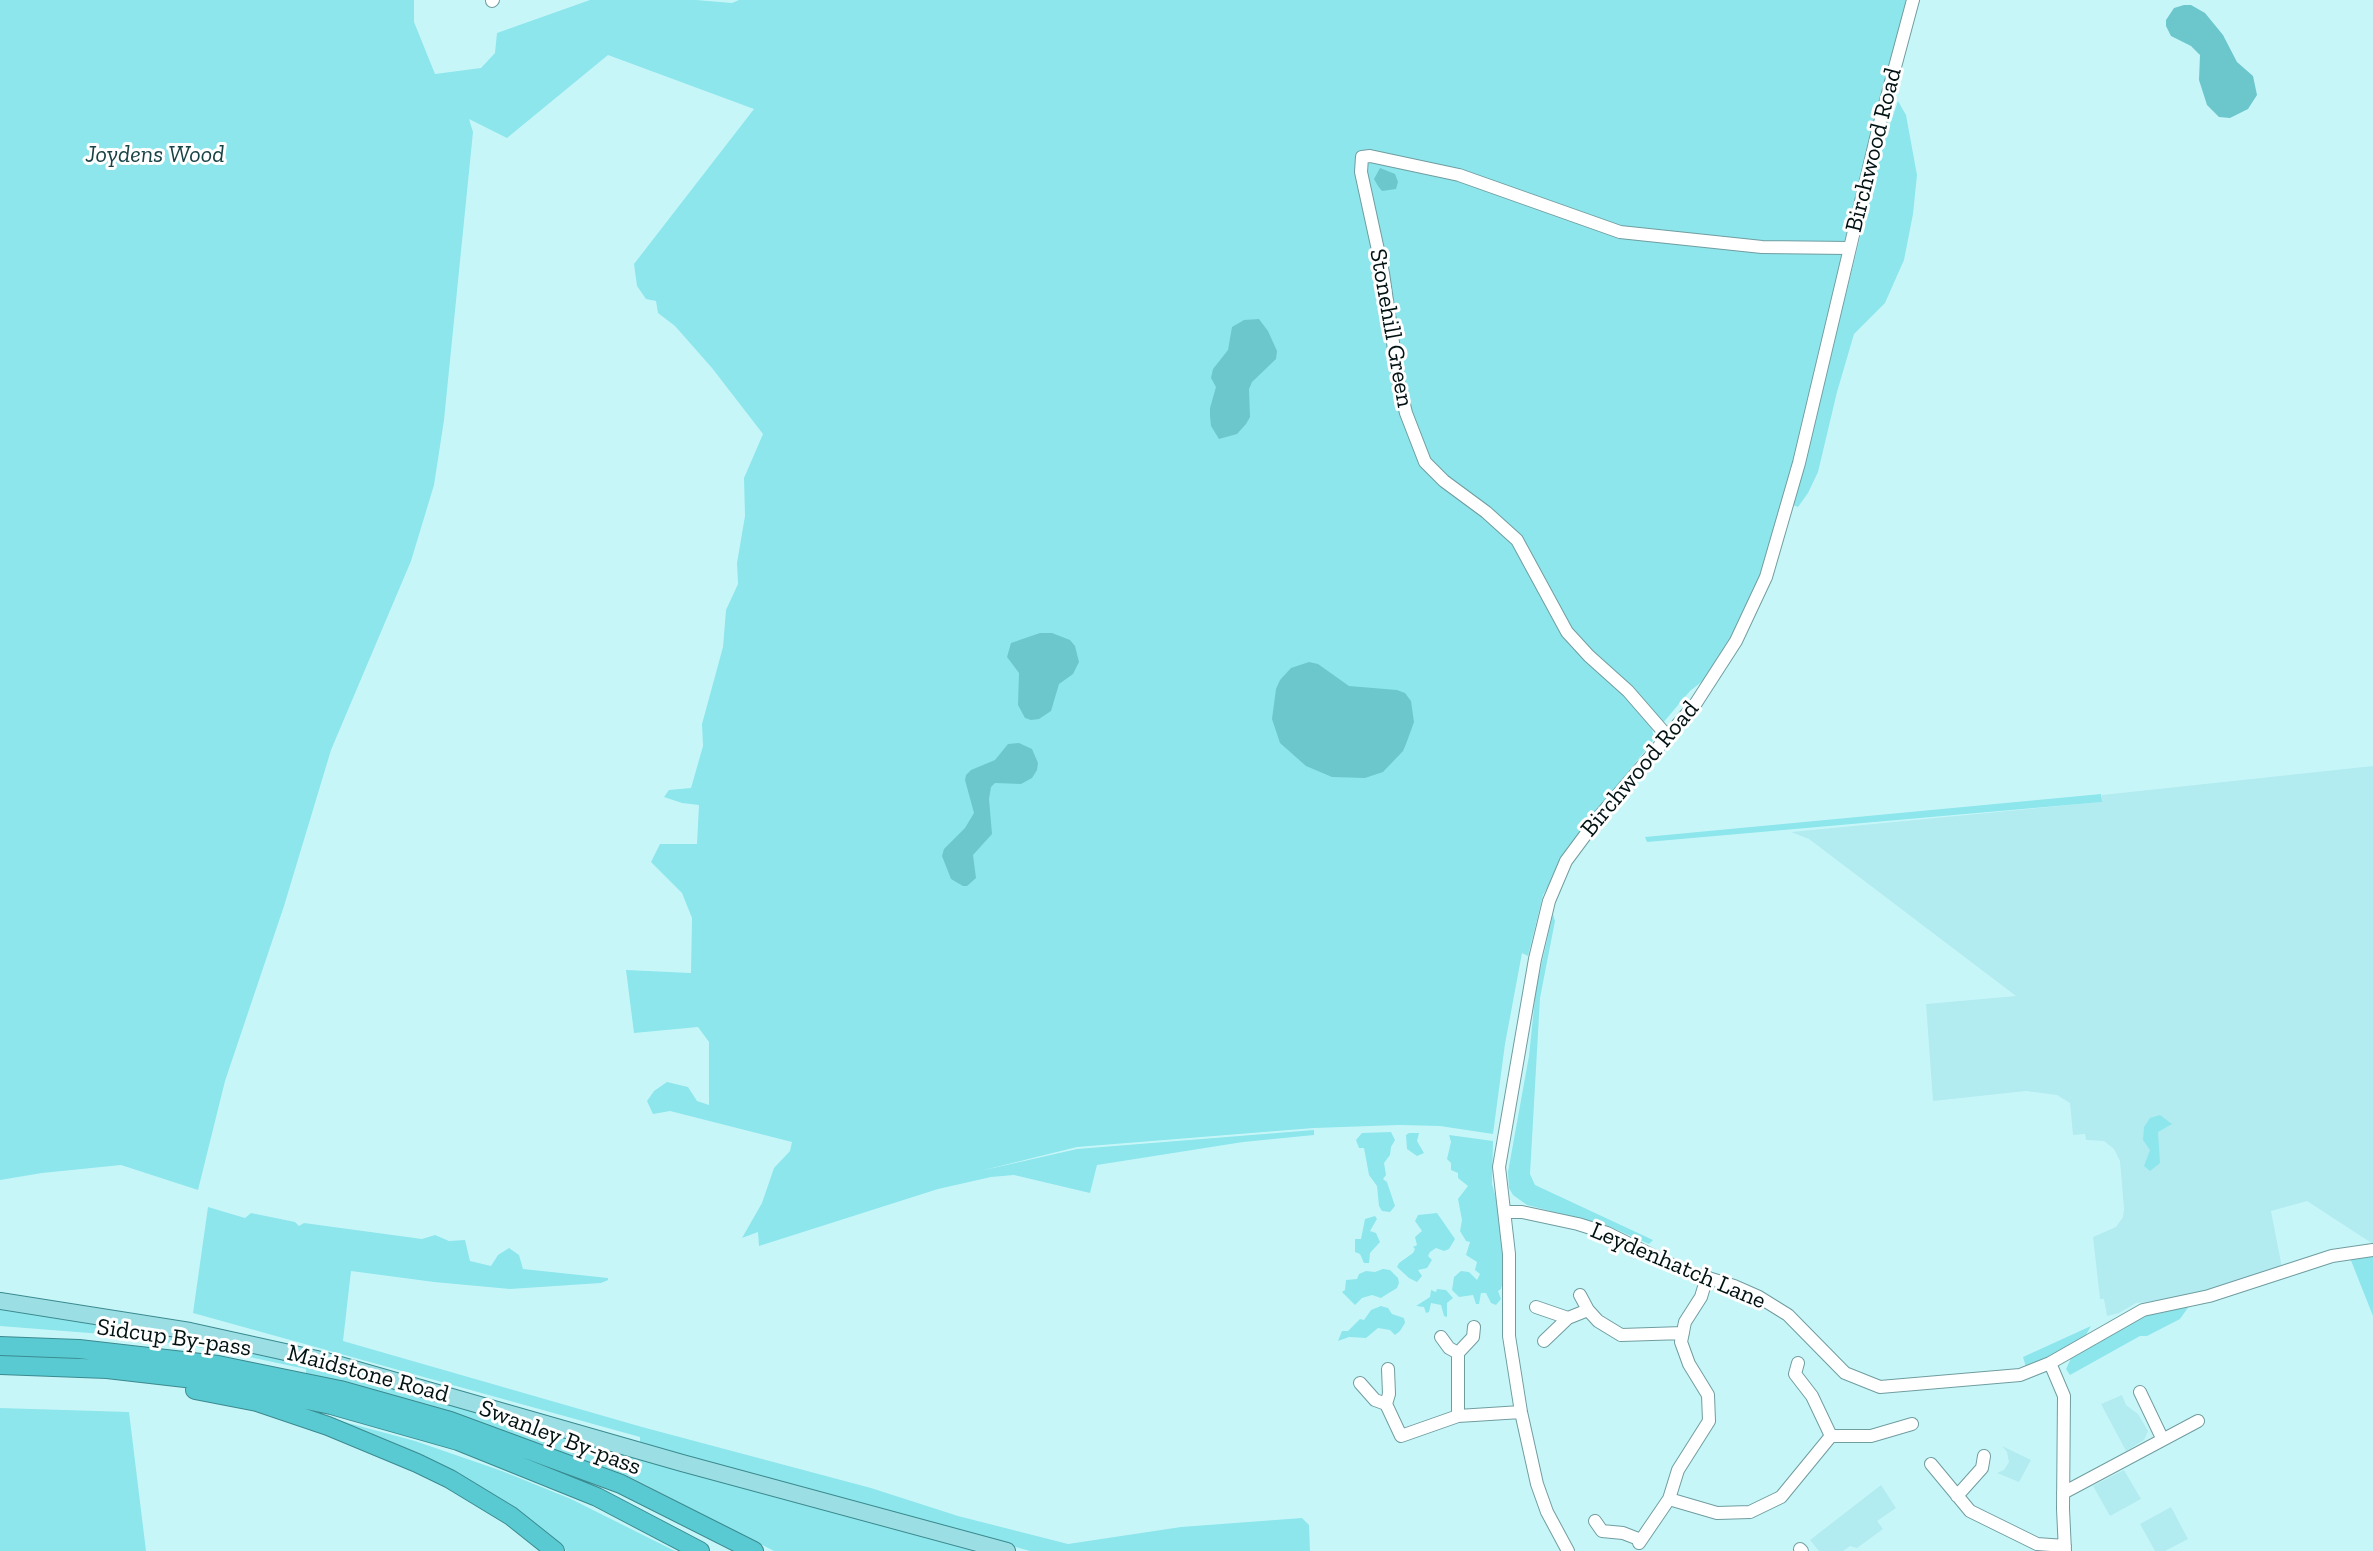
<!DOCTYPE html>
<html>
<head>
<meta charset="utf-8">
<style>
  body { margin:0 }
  canvas { display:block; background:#c7f6f9 }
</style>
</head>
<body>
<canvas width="2373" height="1551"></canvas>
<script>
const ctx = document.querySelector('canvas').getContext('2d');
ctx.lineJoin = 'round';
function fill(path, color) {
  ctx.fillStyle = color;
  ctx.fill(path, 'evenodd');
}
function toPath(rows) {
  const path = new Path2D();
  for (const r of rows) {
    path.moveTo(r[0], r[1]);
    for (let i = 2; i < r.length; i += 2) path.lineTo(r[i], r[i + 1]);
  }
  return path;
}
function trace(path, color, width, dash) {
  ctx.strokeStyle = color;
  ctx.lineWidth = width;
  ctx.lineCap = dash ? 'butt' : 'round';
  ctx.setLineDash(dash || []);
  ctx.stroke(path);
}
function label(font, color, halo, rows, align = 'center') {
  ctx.font = font + ' "Zilla Slab",serif';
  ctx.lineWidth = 6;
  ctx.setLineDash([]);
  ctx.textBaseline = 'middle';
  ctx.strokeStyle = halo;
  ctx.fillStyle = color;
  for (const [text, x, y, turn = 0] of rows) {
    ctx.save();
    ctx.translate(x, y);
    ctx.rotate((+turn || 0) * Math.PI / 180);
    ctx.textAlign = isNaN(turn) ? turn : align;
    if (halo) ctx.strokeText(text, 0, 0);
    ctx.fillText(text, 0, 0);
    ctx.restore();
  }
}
const built = toPath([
  [2373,766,2373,1244,2307,1201,2271,1211,2282,1268,2193,1297,2136,1303,2119,1313,2107,1316,2104,1299,2100,1299,2093,1237,2116,1227,2123,1217,2124,1209,2120,1161,2114,1149,2104,1141,2086,1140,2085,1134,2073,1135,2070,1103,2057,1095,2026,1091,1933,1101,1926,1004,2016,996,1809,839,1791,832,2101,802,2102,795],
  [2122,1395,2126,1405,2138,1414,2148,1431,2144,1440,2126,1451,2101,1404],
  [2002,1446,2031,1460,2019,1482,1997,1473,2004,1470,2009,1462,2007,1452],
  [2124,1470,2141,1499,2110,1516,2093,1486],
  [1881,1485,1896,1508,1877,1521,1883,1529,1857,1548,1850,1546,1843,1551,1819,1551,1810,1540],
  [2171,1507,2188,1539,2165,1551,2155,1551,2140,1524]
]);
const green = toPath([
  [0,0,414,0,414,22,435,74,481,68,495,53,497,33,590,0,696,0,732,3,739,0,1912,0,1873,128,1844,243,1820,377,1780,533,1720,667,1690,691,1662,724,1650,716,1653,734,1656,737,1578,834,1543,895,1528,956,1522,953,1505,1044,1493,1134,1440,1126,1399,1125,1314,1128,1077,1147,980,1171,1077,1149,1314,1130,1314,1135,1243,1142,1097,1165,1090,1193,1014,1175,991,1177,938,1189,759,1246,758,1232,742,1238,762,1203,774,1168,790,1151,792,1142,670,1111,653,1114,647,1101,654,1091,667,1082,688,1087,697,1101,709,1105,709,1042,698,1027,634,1033,626,970,691,973,692,918,682,893,651,862,660,844,697,844,699,805,682,803,664,797,669,790,691,788,703,746,702,724,723,647,726,610,738,584,737,563,745,516,744,478,763,434,712,368,675,326,658,313,656,301,646,299,637,286,634,264,754,109,608,55,507,138,469,119,473,132,444,420,434,485,411,561,331,750,284,906,225,1081,198,1190,121,1165,42,1173,0,1180],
  [1898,101,1906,115,1917,175,1913,214,1904,260,1885,303,1854,334,1837,392,1818,472,1808,493,1798,507,1793,505,1884,142],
  [2101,794,2102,802,1647,842,1645,837],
  [1553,914,1555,921,1540,998,1530,1174,1535,1185,1653,1240,1649,1244,1606,1225,1527,1205,1513,1195,1509,1188,1508,1172,1529,1056,1536,988],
  [2160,1115,2172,1124,2158,1132,2160,1163,2150,1171,2144,1166,2150,1150,2143,1140,2144,1127,2150,1118],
  [1391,1132,1395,1140,1391,1147,1390,1155,1384,1163,1386,1175,1383,1179,1387,1182,1395,1206,1390,1212,1382,1211,1379,1206,1377,1186,1369,1175,1364,1148,1359,1148,1356,1140,1362,1133],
  [1409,1133,1419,1133,1417,1141,1424,1153,1417,1156,1407,1149,1406,1135],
  [1449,1135,1493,1141,1492,1184,1501,1215,1505,1274,1501,1289,1498,1291,1501,1299,1496,1305,1491,1303,1486,1293,1481,1293,1479,1304,1476,1304,1473,1295,1459,1297,1452,1290,1454,1277,1461,1271,1469,1272,1477,1280,1480,1274,1475,1270,1477,1262,1466,1255,1470,1242,1466,1241,1460,1231,1462,1220,1458,1199,1468,1186,1458,1178,1458,1173,1451,1170,1451,1163,1447,1159,1451,1142],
  [208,1207,245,1218,251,1213,295,1222,299,1226,304,1223,422,1239,435,1235,449,1241,465,1240,470,1261,491,1266,498,1255,509,1248,519,1255,523,1269,608,1278,608,1280,601,1283,510,1289,434,1282,351,1271,343,1341,642,1427,871,1488,958,1516,1068,1544,1181,1527,1302,1518,1309,1525,1310,1551,1030,1551,640,1443,640,1437,193,1313],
  [1437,1213,1455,1239,1449,1249,1444,1251,1436,1248,1430,1252,1428,1256,1432,1260,1427,1268,1418,1270,1422,1276,1417,1282,1409,1278,1397,1267,1399,1263,1413,1253,1415,1249,1413,1247,1417,1245,1415,1237,1422,1231,1415,1221,1418,1215],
  [1375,1216,1377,1219,1370,1231,1376,1233,1380,1242,1370,1253,1369,1263,1364,1263,1360,1254,1355,1252,1355,1239,1361,1239,1365,1219],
  [2373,1254,2373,1316,2350,1258],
  [1383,1269,1390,1270,1398,1278,1399,1283,1397,1288,1384,1296,1381,1298,1372,1295,1362,1298,1355,1305,1342,1292,1345,1290,1346,1280,1357,1279,1359,1274,1366,1271,1375,1272],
  [1437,1289,1446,1290,1453,1298,1447,1303,1447,1317,1444,1316,1441,1305,1431,1303,1429,1312,1426,1313,1424,1307,1416,1306,1430,1297,1431,1290,1436,1292],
  [2192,1302,2180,1319,2147,1336,2140,1336,2070,1375,2066,1369,2073,1354,2141,1316],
  [1381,1306,1388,1308,1392,1314,1404,1318,1405,1323,1400,1331,1395,1335,1390,1330,1378,1328,1366,1338,1349,1337,1338,1341,1342,1331,1348,1331,1360,1319,1364,1320,1371,1310],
  [0,1309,90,1322,136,1335,170,1336,324,1368,679,1470,974,1551,774,1551,626,1475,477,1421,306,1373,306,1369,216,1350,115,1335,0,1326],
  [2091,1326,2083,1340,2026,1367,2023,1357],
  [0,1408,129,1412,146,1551,0,1551],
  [326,1417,415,1441,502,1471,571,1499,675,1551,567,1551,514,1511]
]);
const water = toPath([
  [2184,5,2191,5,2205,13,2223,35,2237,62,2253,76,2257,95,2248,109,2230,118,2219,117,2207,105,2199,80,2200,55,2191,46,2171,36,2166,26,2166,20,2174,8],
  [1380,168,1395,174,1398,182,1396,189,1382,191,1378,186,1374,179],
  [1259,319,1268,331,1277,351,1276,359,1252,382,1249,389,1250,417,1246,424,1237,434,1219,439,1211,426,1210,416,1210,408,1216,387,1211,378,1213,369,1228,350,1232,327,1244,320],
  [1040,633,1052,633,1070,640,1075,646,1079,662,1073,674,1059,684,1051,711,1039,719,1031,720,1025,718,1018,705,1019,673,1007,657,1011,643],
  [1309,662,1318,664,1349,686,1397,690,1405,693,1411,701,1414,722,1406,744,1403,751,1383,772,1365,778,1332,777,1306,766,1280,743,1272,719,1276,689,1280,680,1291,668],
  [1019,743,1032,749,1038,763,1037,770,1032,778,1021,784,995,783,991,787,989,799,992,834,973,855,976,878,967,886,963,886,951,879,942,856,944,849,965,828,974,813,965,780,966,775,971,770,995,760,1008,744]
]);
const minor = toPath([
  [492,1,493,0],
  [1668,737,1628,691,1589,656,1567,632,1517,540,1486,512,1444,481,1425,462,1406,413,1399,384,1383,273,1361,172,1362,157,1370,156,1459,175,1620,232,1762,247,1849,248],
  [1506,1212,1522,1212,1578,1224,1607,1233,1682,1270,1734,1286,1759,1297,1788,1315,1845,1373,1880,1387,2020,1375,2050,1363,2143,1310,2209,1296,2332,1256,2373,1250],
  [1707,1277,1701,1297,1685,1322,1681,1342,1689,1364,1708,1395,1709,1421,1678,1470,1669,1499,1717,1513,1750,1512,1781,1497,1831,1436,1871,1436,1912,1424],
  [1580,1295,1588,1310,1598,1321,1621,1335,1683,1333],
  [1536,1307,1568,1318,1588,1310],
  [1441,1337,1449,1348,1458,1353,1458,1416],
  [1544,1341,1568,1318],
  [1458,1353,1473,1337,1474,1327],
  [1798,1363,1795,1374,1812,1396,1831,1436],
  [2050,1363,2064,1396,2063,1509,2065,1551],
  [1360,1383,1375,1400,1386,1404,1401,1436,1458,1416,1521,1412],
  [2140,1392,2162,1438],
  [1386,1404,1389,1394,1388,1369],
  [1931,1464,1970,1511,2037,1544,2065,1546],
  [2063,1493,2198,1421],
  [1957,1496,1982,1468,1984,1456],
  [1595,1521,1602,1531,1623,1533,1641,1540],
  [1639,1543,1669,1499],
  [1800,1549,1802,1551],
  [1568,1551,1547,1512,1537,1484,1521,1412,1509,1336,1509,1254,1499,1167,1535,959,1549,901,1566,861,1598,818,1696,703,1736,641,1766,577,1799,463,1877,134,1913,0]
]);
const major = toPath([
  [0,1301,190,1331,326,1361,682,1463,1007,1551]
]);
const highway = toPath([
  [0,1346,79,1349,218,1365,340,1390,450,1421,621,1484,754,1551],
  [0,1365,107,1369,220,1382,331,1405,458,1441,597,1497,700,1551],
  [195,1390,257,1402,328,1426,417,1463,450,1479,511,1516,555,1551]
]);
const streetNames = [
  ["Birchwood Road",1874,150,-76],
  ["Stonehill Green",1391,328,80],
  ["Birchwood Road",1640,769,-50],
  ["Leydenhatch Lane",1678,1266,23],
  ["Sidcup By-pass",174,1338,8],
  ["Maidstone Road",368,1374,15],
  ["Swanley By-pass",560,1438,21]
];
const parkNames = [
  ["Joydens Wood",155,155]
];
fill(built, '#b2ecf0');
fill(green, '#8de6ec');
fill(water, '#6cc7cd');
trace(minor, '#709da0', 14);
trace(major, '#3b8a8f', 18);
trace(highway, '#3b8a8f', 20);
trace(minor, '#fff', 12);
trace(major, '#9bdfe4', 16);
trace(highway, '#59cad2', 18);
label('24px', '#021213', '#fff', streetNames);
label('italic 24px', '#194446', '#fff', parkNames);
</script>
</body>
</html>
